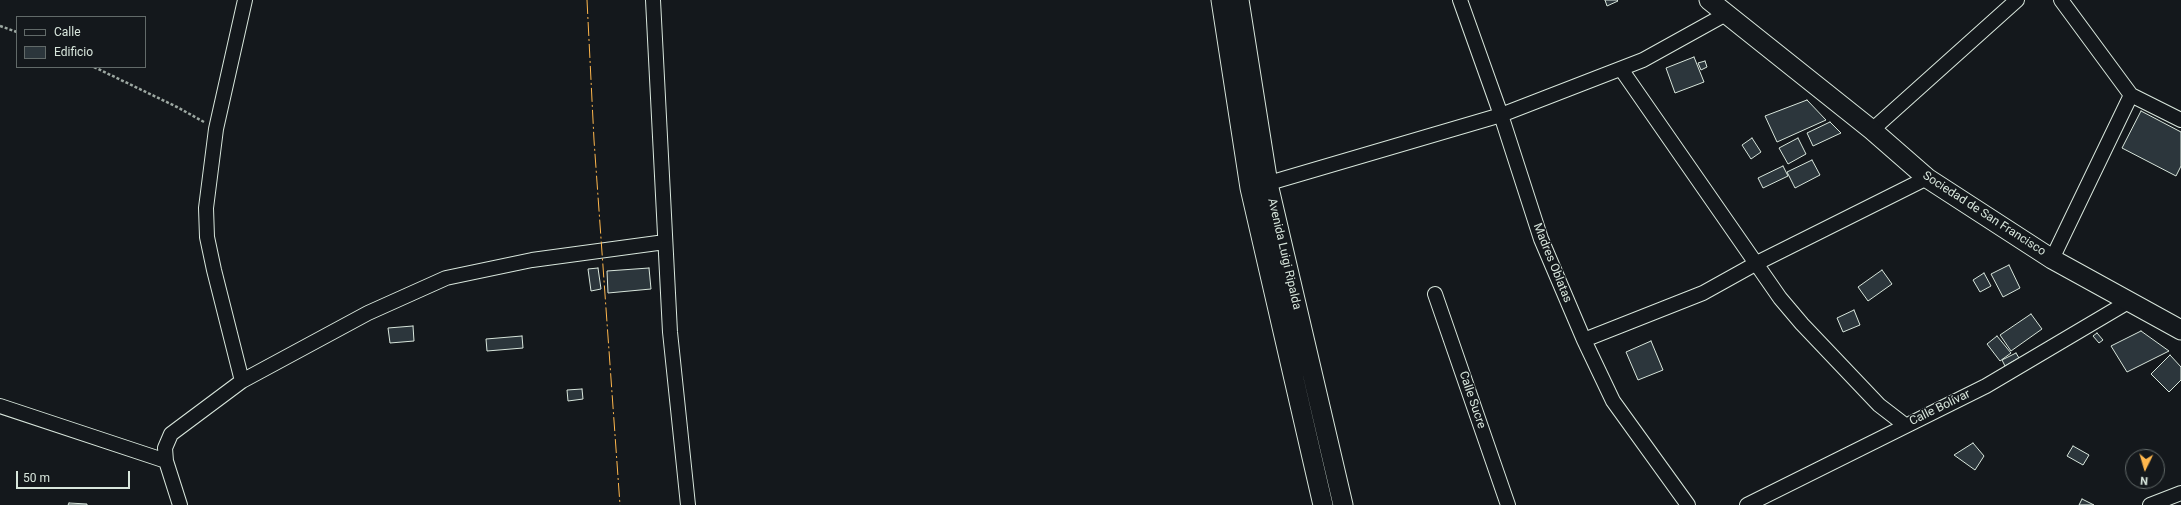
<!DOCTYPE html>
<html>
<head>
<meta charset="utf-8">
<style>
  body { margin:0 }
  #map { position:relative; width:2181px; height:505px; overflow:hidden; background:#14181c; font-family:Roboto,sans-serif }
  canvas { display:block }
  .legend { position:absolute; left:16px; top:16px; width:130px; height:52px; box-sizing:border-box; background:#14181c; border:1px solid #626a69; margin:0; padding:5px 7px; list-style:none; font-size:12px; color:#d8e6dc }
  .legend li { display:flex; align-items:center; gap:8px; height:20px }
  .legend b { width:20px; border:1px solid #626a69 }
  .north { position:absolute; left:2125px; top:449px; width:40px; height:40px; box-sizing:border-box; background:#14181c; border:1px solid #626a69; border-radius:50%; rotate:185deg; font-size:11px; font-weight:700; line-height:16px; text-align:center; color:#d8e6dc }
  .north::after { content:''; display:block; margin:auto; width:14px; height:18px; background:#ffb74d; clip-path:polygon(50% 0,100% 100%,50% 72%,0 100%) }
  .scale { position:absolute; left:16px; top:471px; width:114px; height:18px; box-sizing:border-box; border:2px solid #d8e6dc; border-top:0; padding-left:5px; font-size:12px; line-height:14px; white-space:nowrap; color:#d8e6dc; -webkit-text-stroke:3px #14181c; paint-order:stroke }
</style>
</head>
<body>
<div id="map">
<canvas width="2181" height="505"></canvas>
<ul class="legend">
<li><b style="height:5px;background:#14181c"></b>Calle</li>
<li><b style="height:11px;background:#2c363c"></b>Edificio</li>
</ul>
<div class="north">N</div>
<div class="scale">50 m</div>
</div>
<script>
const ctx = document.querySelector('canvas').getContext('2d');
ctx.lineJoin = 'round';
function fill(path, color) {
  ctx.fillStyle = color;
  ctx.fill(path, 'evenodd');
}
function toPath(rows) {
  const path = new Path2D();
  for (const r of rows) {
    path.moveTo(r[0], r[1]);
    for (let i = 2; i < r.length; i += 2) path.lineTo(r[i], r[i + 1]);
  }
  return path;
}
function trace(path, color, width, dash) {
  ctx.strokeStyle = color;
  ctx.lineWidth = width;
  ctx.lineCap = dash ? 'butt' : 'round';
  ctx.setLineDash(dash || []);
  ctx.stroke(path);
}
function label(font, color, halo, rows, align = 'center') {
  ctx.font = font + ' Roboto,sans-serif';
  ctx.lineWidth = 3;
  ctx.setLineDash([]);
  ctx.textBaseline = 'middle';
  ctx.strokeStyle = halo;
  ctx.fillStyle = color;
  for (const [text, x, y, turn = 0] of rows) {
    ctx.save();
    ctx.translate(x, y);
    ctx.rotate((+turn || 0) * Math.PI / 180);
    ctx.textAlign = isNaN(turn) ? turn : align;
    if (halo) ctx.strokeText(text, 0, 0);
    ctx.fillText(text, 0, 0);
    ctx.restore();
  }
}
const building = toPath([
  [1605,0,1617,0,1618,1,1607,6,1605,0],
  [1694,57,1704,82,1675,93,1666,68,1694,57],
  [1705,61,1707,67,1701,70,1698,63,1705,61],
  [1807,100,1826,120,1777,142,1765,116,1807,100],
  [2141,111,2181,132,2181,166,2176,176,2122,148,2141,111],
  [1830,122,1841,133,1813,146,1807,133,1830,122],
  [1752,138,1761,152,1751,159,1742,145,1752,138],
  [1798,138,1806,154,1788,164,1779,148,1798,138],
  [1812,160,1820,175,1795,188,1787,172,1812,160],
  [1783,166,1788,176,1763,188,1758,178,1783,166],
  [2009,265,2020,288,2003,297,1991,274,2009,265],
  [598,268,601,289,591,291,588,269,598,268],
  [649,268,651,289,608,293,607,271,649,268],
  [1882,270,1892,284,1868,301,1858,287,1882,270],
  [1984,273,1991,286,1980,292,1973,280,1984,273],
  [1854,310,1860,325,1843,332,1837,318,1854,310],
  [2031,314,2042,329,2011,351,2000,335,2031,314],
  [413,326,414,341,390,343,388,328,413,326],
  [2141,331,2169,351,2127,372,2111,346,2141,331],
  [2097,333,2103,340,2099,343,2093,336,2097,333],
  [522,336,523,348,487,351,486,339,522,336],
  [1997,336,2011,353,2000,361,1987,344,1997,336],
  [1651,341,1663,370,1638,380,1626,352,1651,341],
  [2016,353,2019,358,2005,366,2002,360,2016,353],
  [2170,355,2181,367,2181,380,2169,392,2151,374,2170,355],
  [582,389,583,399,568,401,567,390,582,389],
  [1973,443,1984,456,1975,470,1954,455,1973,443],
  [2073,446,2089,455,2083,465,2067,456,2073,446],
  [2082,499,2094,505,2079,505,2082,499],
  [69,503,87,504,87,505,68,505,69,503]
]);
const path = toPath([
  [0,26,17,32],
  [94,67,177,107,204,122]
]);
const street = toPath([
  [653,0,670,332,688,505],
  [1460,0,1501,115,1541,239,1584,340,1613,401,1688,505],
  [2061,0,2131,95,2181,120],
  [1621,69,1780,298,1802,324,1879,405,1905,425],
  [1872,130,2017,0],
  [1259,186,1501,115,1643,60,1726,14],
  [2052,259,2131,95],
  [1435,294,1508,505],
  [1584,340,1703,293,1757,263,1927,178],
  [242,381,368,313,446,278,532,260,665,242],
  [0,406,166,461],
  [180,505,166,461,165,448,171,434,242,381,214,270,207,237,206,208,216,129,245,0],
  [1747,505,1986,386,2128,302],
  [2150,505,2181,493]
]);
const secondary = toPath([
  [1221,0,1250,188,1323,505],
  [1239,0,1268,184,1343,505],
  [1709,0,1872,130,1927,178,2052,259,2181,330]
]);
const power = toPath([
  [587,0,594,140,620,505]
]);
const streetNames = [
  ["Sociedad de San Francisco",1984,214,33],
  ["Avenida Luigi Ripalda",1284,254,77],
  ["Madres Oblatas",1552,263,68],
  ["Calle Sucre",1472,400,71],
  ["Calle Bolívar",1940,408,-26]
];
fill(building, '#2c363c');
trace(building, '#d8e6dc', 1);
trace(street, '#d8e6dc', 16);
trace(secondary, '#d8e6dc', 21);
trace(path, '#9da8a2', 2.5, [3, 2]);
trace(street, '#14181c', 14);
trace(secondary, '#14181c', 19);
trace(power, '#ffb74d', 1, [14, 3, 2, 3]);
label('12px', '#d8e6dc', '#14181c', streetNames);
</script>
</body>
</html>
